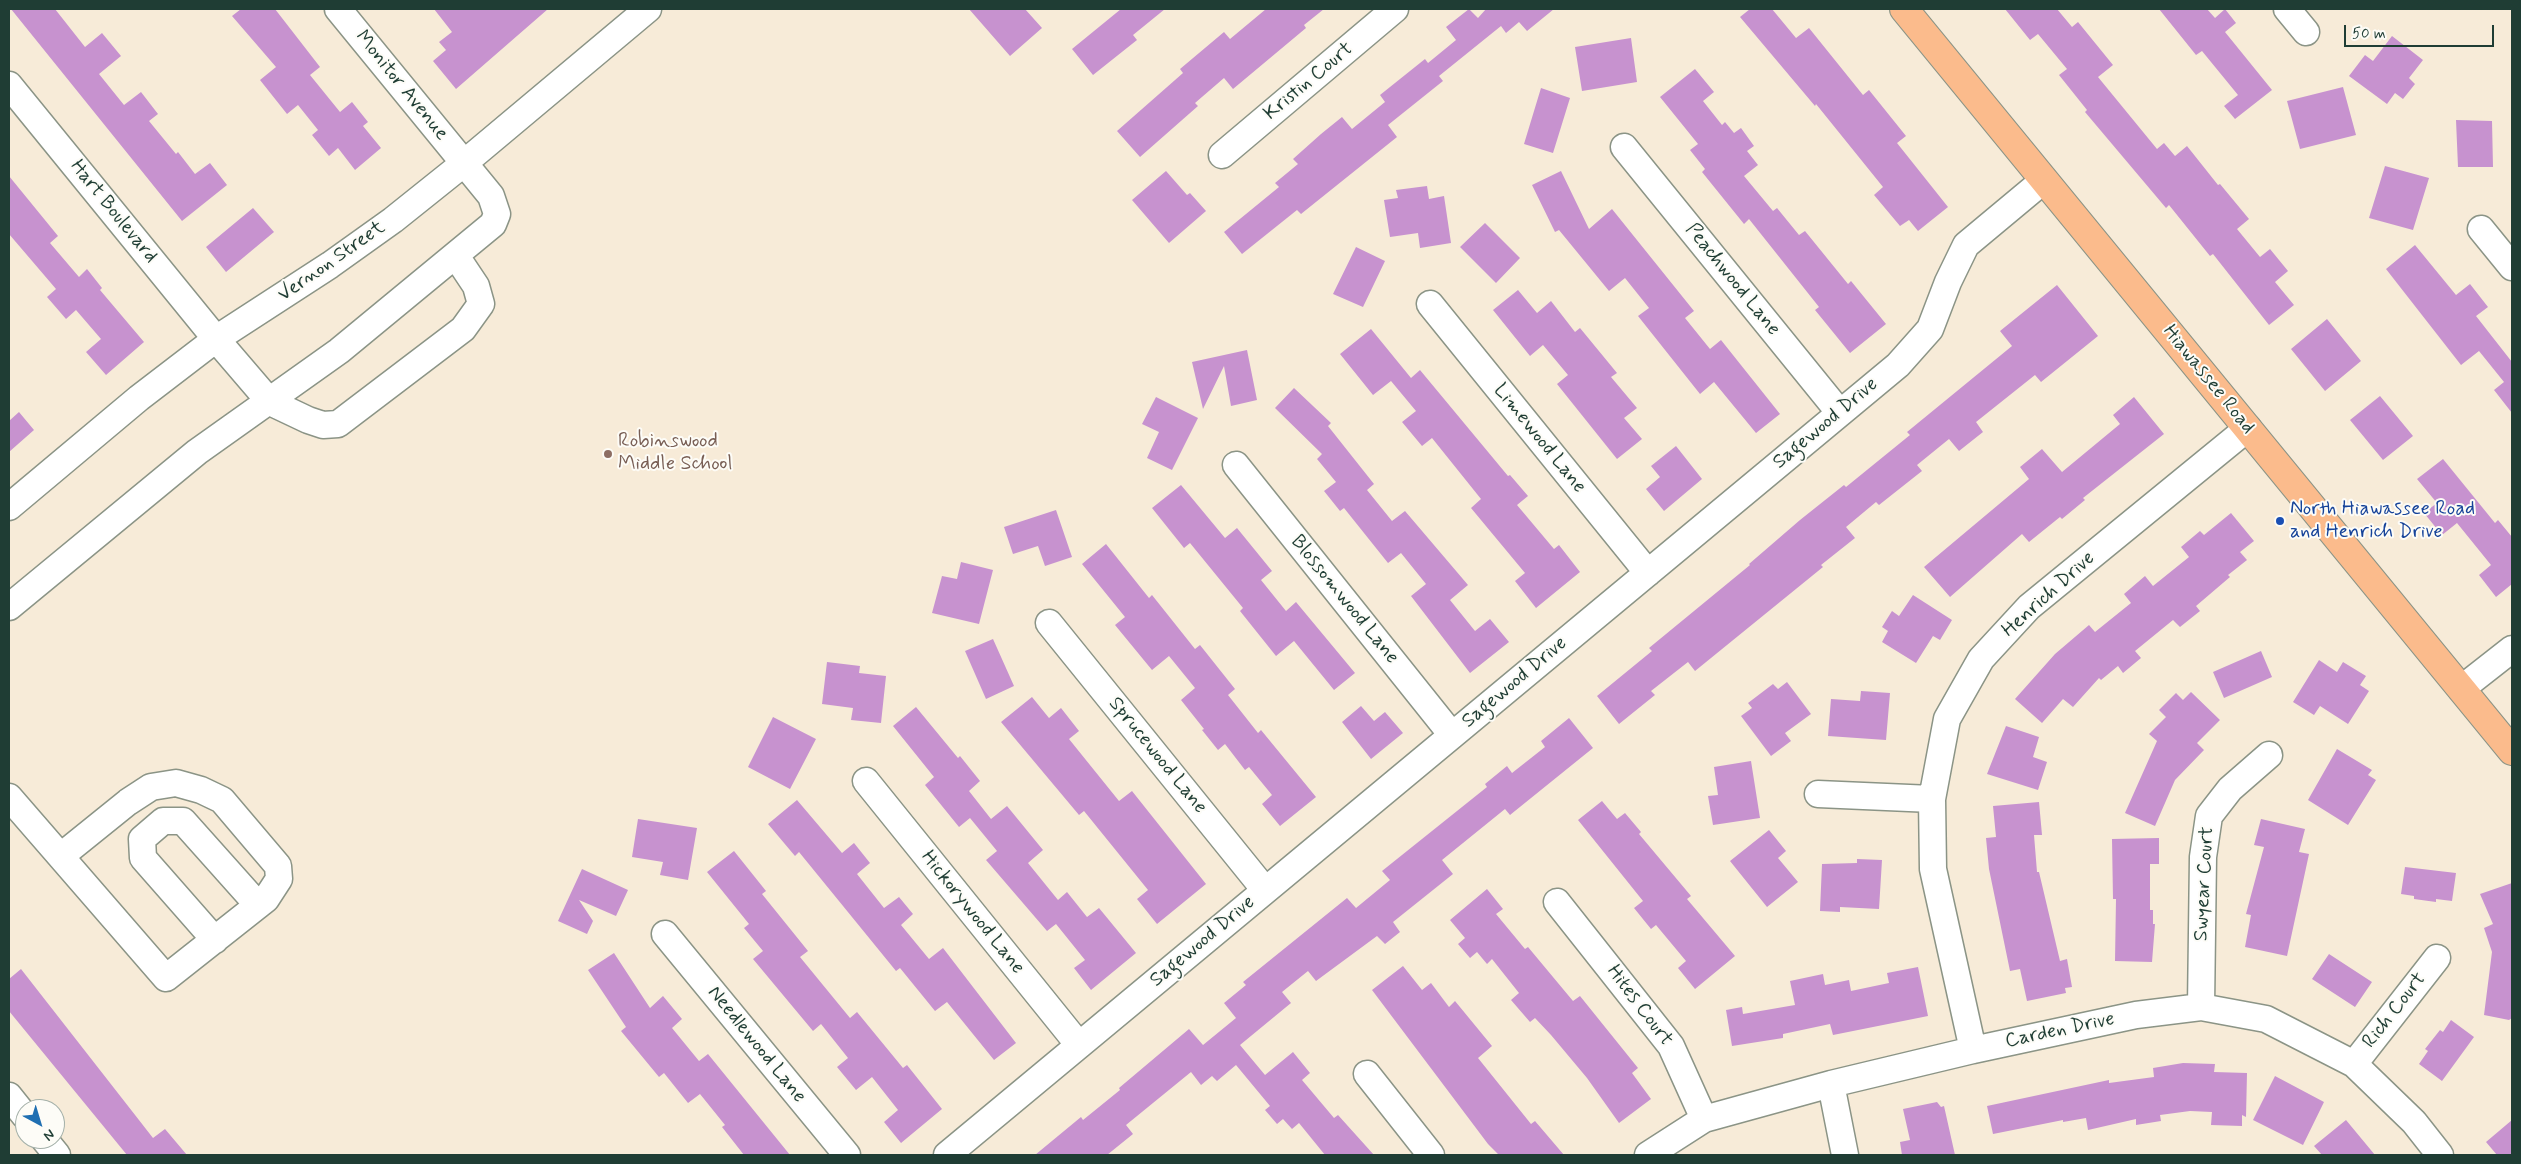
<!DOCTYPE html>
<html>
<head>
<meta charset="utf-8">
<style>
  body { margin:0 }
  #map { position:relative; width:2521px; height:1164px; overflow:hidden; background:#f7ebd8; font-family:Mynerve,sans-serif }
  canvas { display:block }
  .frame { position:absolute; inset:0; border:10px solid #1f3d34; pointer-events:none }
  .north { position:absolute; left:15px; top:1099px; width:50px; height:50px; box-sizing:border-box; background:#fdfcf7; border:1px solid #a4b0a9; border-radius:50%; rotate:141deg; font-size:14px; font-weight:700; line-height:20px; text-align:center; color:#1f3d34 }
  .north::after { content:''; display:block; margin:auto; width:18px; height:22px; background:#1f6fb2; clip-path:polygon(50% 0,100% 100%,50% 72%,0 100%) }
  .scale { position:absolute; left:2344px; top:25px; width:150px; height:22px; box-sizing:border-box; border:2px solid #1f3d34; border-top:0; padding-left:6px; font-size:15px; line-height:18px; white-space:nowrap; color:#1f3d34; -webkit-text-stroke:4px #fdfcf7; paint-order:stroke }
</style>
</head>
<body>
<div id="map">
<canvas width="2521" height="1164"></canvas>
<div class="frame"></div>
<div class="north">N</div>
<div class="scale">50 m</div>
</div>
<script>
const ctx = document.querySelector('canvas').getContext('2d');
ctx.lineJoin = 'round';
function fill(path, color) {
  ctx.fillStyle = color;
  ctx.fill(path, 'evenodd');
}
function toPath(rows) {
  const path = new Path2D();
  for (const r of rows) {
    path.moveTo(r[0], r[1]);
    for (let i = 2; i < r.length; i += 2) path.lineTo(r[i], r[i + 1]);
  }
  return path;
}
function trace(path, color, width, dash) {
  ctx.strokeStyle = color;
  ctx.lineWidth = width;
  ctx.lineCap = dash ? 'butt' : 'round';
  ctx.setLineDash(dash || []);
  ctx.stroke(path);
}
function label(font, color, halo, rows, align = 'center') {
  ctx.font = font + ' Mynerve,sans-serif';
  ctx.lineWidth = 4;
  ctx.setLineDash([]);
  ctx.textBaseline = 'middle';
  ctx.strokeStyle = halo;
  ctx.fillStyle = color;
  for (const [text, x, y, turn = 0] of rows) {
    ctx.save();
    ctx.translate(x, y);
    ctx.rotate((+turn || 0) * Math.PI / 180);
    ctx.textAlign = isNaN(turn) ? turn : align;
    if (halo) ctx.strokeText(text, 0, 0);
    ctx.fillText(text, 0, 0);
    ctx.restore();
  }
}
const building = toPath([
  [11,9,55,9,85,47,102,33,121,56,99,74,124,105,141,92,158,114,149,121,176,154,178,152,195,174,210,163,227,185,182,221],
  [241,9,275,9,320,67,310,75,340,112,352,102,368,122,363,126,381,148,355,170,338,148,329,156,312,135,318,130,298,105,287,114,260,80,276,67,232,16],
  [434,9,548,9,456,89,433,61,446,50,439,42,452,32],
  [969,9,1025,9,1042,28,1010,56],
  [1121,9,1165,9,1133,35,1137,40,1093,75,1072,49],
  [1266,9,1324,9,1304,25,1306,28,1233,89,1224,78,1195,103,1198,106,1140,157,1117,131,1183,73,1180,69,1224,32,1230,39],
  [1469,9,1478,18,1486,9,1554,9,1527,31,1519,22,1506,33,1501,26,1439,76,1443,81,1388,125,1397,137,1301,214,1297,210,1242,254,1224,232,1279,187,1275,183,1298,164,1293,159,1321,134,1342,117,1352,129,1385,102,1380,95,1425,59,1428,63,1456,40,1446,27],
  [1750,9,1772,9,1796,38,1809,28,1863,95,1869,90,1906,136,1897,143,1948,207,1918,231,1909,220,1900,226,1874,195,1883,187,1816,104,1815,106,1740,17],
  [2005,9,2057,9,2072,27,2078,22,2113,65,2098,77,2157,149,2164,143,2175,156,2187,146,2218,185,2220,184,2249,219,2237,229,2260,257,2270,249,2288,271,2275,282,2294,305,2269,325,2213,254,2210,256,2169,205,2166,208,2085,112,2087,110,2059,75,2067,69,2038,34,2030,40],
  [2159,9,2207,9,2215,18,2225,9,2236,23,2225,32,2272,90,2235,119,2224,106,2238,95,2202,51,2196,55],
  [2392,36,2423,60,2409,78,2415,84,2403,99,2395,93,2387,104,2349,76,2365,55,2373,61],
  [1631,38,1637,82,1582,91,1575,47],
  [1695,69,1714,92,1703,101,1722,125,1725,122,1734,133,1741,128,1754,146,1747,151,1758,165,1744,176,1773,211,1777,208,1799,235,1805,231,1848,284,1851,281,1886,324,1850,353,1815,310,1819,307,1749,219,1744,224,1702,172,1705,169,1690,150,1698,144,1660,97],
  [2343,87,2356,135,2300,149,2287,101],
  [1541,88,1570,98,1553,153,1524,144],
  [2456,120,2492,121,2493,167,2458,167],
  [2385,166,2429,178,2413,230,2369,218],
  [1166,171,1187,195,1190,193,1206,211,1169,243,1132,200],
  [1561,171,1589,229,1612,209,1694,311,1685,318,1710,349,1721,340,1780,414,1756,433,1714,382,1700,394,1638,316,1649,308,1625,278,1609,291,1559,230,1555,232,1532,185],
  [9,176,58,236,50,243,79,277,87,269,102,288,100,290,144,342,106,375,86,352,101,339,76,310,66,319,47,297,56,289,9,234],
  [1427,186,1429,199,1444,196,1451,243,1420,248,1418,233,1390,237,1384,200,1398,198,1396,190],
  [253,208,274,232,226,272,206,247],
  [1485,223,1520,258,1496,283,1460,247],
  [2415,245,2456,295,2470,284,2488,307,2476,316,2512,362,2512,413,2494,390,2504,382,2479,351,2461,365,2386,269],
  [1356,247,1385,261,1363,307,1333,294],
  [2057,285,2098,336,2041,382,2035,375,1976,422,1983,432,1959,451,1949,439,1917,465,1922,471,1879,505,1876,502,1846,527,1855,538,1821,565,1823,567,1695,671,1688,662,1651,691,1655,695,1619,724,1597,696,1652,651,1649,648,1750,565,1749,564,1800,520,1844,485,1846,487,1910,435,1907,432,2012,346,2000,331],
  [1518,290,1537,313,1551,301,1575,332,1580,328,1617,373,1611,377,1637,408,1624,418,1642,439,1617,459,1557,384,1568,375,1543,345,1530,356,1493,310],
  [2327,319,2361,361,2325,391,2291,349],
  [1371,329,1411,378,1420,370,1508,476,1510,475,1528,496,1517,505,1554,549,1559,545,1580,572,1536,608,1515,581,1525,573,1471,508,1481,499,1432,438,1422,446,1402,422,1416,411,1391,381,1373,395,1340,354],
  [1247,350,1257,400,1231,406,1224,366,1203,409,1192,362],
  [1294,388,1331,423,1328,426,1374,484,1367,490,1392,521,1405,511,1468,585,1450,600,1475,631,1490,619,1509,642,1470,673,1411,596,1426,584,1401,553,1388,563,1344,508,1340,511,1324,491,1336,482,1317,459,1322,454,1275,408],
  [2380,396,2413,436,2383,460,2350,420],
  [1156,397,1198,418,1172,470,1147,458,1159,432,1142,424],
  [2134,397,2164,434,2083,498,2085,500,2062,519,2060,517,2029,542,2022,534,1950,597,1924,567,2029,479,2020,467,2042,449,2062,472,2120,424,2113,415],
  [19,412,34,430,9,452,9,421],
  [1676,446,1702,479,1664,511,1646,489,1660,477,1651,466],
  [2443,459,2495,523,2498,520,2512,537,2512,584,2496,597,2479,575,2491,565,2457,523,2442,535,2424,513,2437,503,2417,479],
  [1181,485,1225,538,1237,528,1272,571,1261,580,1286,611,1296,602,1355,673,1334,690,1294,641,1276,656,1240,611,1243,608,1190,543,1184,548,1152,508],
  [1056,510,1072,557,1045,566,1038,546,1013,554,1004,527],
  [2231,513,2254,541,2240,552,2247,560,2228,575,2230,577,2196,606,2200,611,2180,627,2173,620,2135,651,2141,658,2123,673,2118,666,2101,680,2099,678,2073,707,2063,699,2042,723,2015,699,2055,654,2089,625,2095,632,2131,603,2124,594,2145,576,2153,586,2189,557,2181,547,2200,531,2204,535],
  [1106,544,1149,598,1152,595,1195,649,1200,645,1235,689,1228,695,1258,733,1261,730,1316,797,1280,826,1262,804,1272,795,1249,767,1245,770,1225,744,1218,750,1202,730,1204,729,1181,700,1195,688,1169,656,1152,670,1115,625,1125,617,1082,564],
  [961,562,993,570,979,624,932,613,942,576,957,579],
  [1913,595,1952,620,1940,640,1933,636,1916,663,1882,642,1888,631,1882,627,1892,611,1899,616],
  [993,639,1014,686,986,699,965,651],
  [2261,651,2272,677,2224,698,2213,672],
  [2319,660,2337,672,2343,662,2366,676,2360,685,2369,691,2348,724,2320,706,2314,715,2293,702],
  [827,662,860,666,859,673,886,676,881,723,851,720,853,708,822,704],
  [1787,682,1811,714,1785,733,1791,741,1771,756,1741,716,1752,708,1748,703,1773,684,1778,689],
  [1861,691,1890,693,1886,740,1828,736,1831,699,1860,701],
  [2191,692,2220,720,2197,743,2204,750,2175,780,2155,826,2125,813,2157,741,2149,734,2166,717,2159,710,2176,693,2183,700],
  [1032,697,1049,718,1061,708,1079,731,1069,739,1119,801,1132,791,1206,884,1157,924,1137,899,1148,890,1084,811,1079,815,1001,722],
  [1361,706,1374,721,1385,712,1403,733,1371,759,1342,722],
  [916,707,958,758,960,756,980,781,969,791,991,819,1007,806,1043,850,1028,863,1058,900,1067,892,1087,917,1099,908,1136,953,1091,990,1074,968,1085,960,1056,924,1047,931,986,860,997,851,970,818,959,827,925,785,934,777,893,726],
  [773,717,816,739,790,789,748,767],
  [1569,718,1593,748,1510,815,1505,809,1442,860,1453,874,1393,922,1400,932,1385,944,1377,936,1316,981,1308,971,1282,992,1291,1003,1240,1045,1265,1075,1293,1052,1310,1073,1302,1080,1334,1118,1338,1115,1374,1155,1325,1155,1299,1123,1292,1129,1283,1119,1277,1124,1265,1110,1270,1106,1236,1065,1217,1081,1212,1076,1201,1085,1191,1072,1126,1125,1133,1134,1107,1155,1035,1155,1081,1117,1083,1120,1120,1090,1119,1088,1189,1029,1203,1045,1236,1018,1224,1003,1246,985,1243,982,1347,898,1356,908,1390,880,1382,871,1487,787,1485,784,1507,766,1512,773,1545,747,1541,741],
  [2006,726,2039,737,2033,757,2047,762,2038,790,1987,774],
  [2337,749,2372,770,2368,775,2376,780,2348,825,2308,800],
  [1751,761,1760,818,1713,825,1708,796,1718,795,1714,767],
  [797,800,842,853,854,843,870,863,857,874,884,908,899,897,913,914,901,925,929,959,943,948,1016,1043,994,1060,947,1002,935,1011,900,968,896,971,799,852,795,856,768,824],
  [1602,801,1617,819,1625,813,1641,832,1639,834,1691,896,1687,899,1735,956,1695,989,1678,968,1686,961,1656,925,1651,929,1634,908,1643,901,1578,820],
  [2039,802,2042,835,2034,835,2037,872,2039,872,2060,961,2067,959,2072,987,2065,988,2066,993,2027,1001,2020,969,2010,971,1989,869,1986,838,1996,837,1993,806],
  [638,819,697,828,688,880,660,875,663,862,632,857],
  [2261,819,2305,829,2299,852,2309,854,2287,956,2245,947,2251,915,2246,914,2264,847,2254,845],
  [1769,830,1786,851,1778,858,1798,882,1767,907,1730,861],
  [2159,838,2159,864,2150,864,2150,910,2153,910,2153,924,2155,924,2152,962,2115,961,2116,899,2113,899,2112,839],
  [734,851,766,891,762,894,808,951,800,957,850,1018,857,1012,903,1068,907,1065,942,1109,901,1143,884,1122,898,1110,872,1077,856,1090,837,1067,848,1058,821,1024,813,1031,753,959,763,951,744,928,749,924,707,872],
  [1857,859,1882,860,1879,909,1840,907,1840,912,1820,911,1822,864,1857,863],
  [2405,867,2456,873,2452,901,2436,899,2436,902,2414,899,2414,896,2401,894],
  [582,869,628,890,616,916,579,900,593,921,587,934,558,921],
  [2512,883,2512,1018,2509,1020,2484,1015,2492,952,2484,928,2493,924,2480,894],
  [1487,889,1503,909,1496,914,1525,949,1528,947,1573,1001,1580,996,1638,1068,1632,1073,1651,1099,1619,1123,1587,1078,1551,1035,1535,1018,1530,1022,1511,1000,1519,993,1492,959,1487,964,1477,952,1470,958,1458,944,1465,938,1450,920],
  [614,953,650,1008,663,996,682,1019,672,1028,699,1061,708,1054,790,1155,744,1155,722,1127,725,1125,700,1094,688,1103,664,1073,659,1077,621,1031,626,1027,588,970],
  [2329,954,2372,982,2355,1007,2312,979],
  [1403,966,1422,990,1431,983,1449,1007,1455,1001,1492,1046,1478,1058,1531,1124,1535,1121,1564,1155,1499,1155,1488,1144,1372,990],
  [1918,967,1928,1016,1833,1035,1830,1024,1783,1034,1783,1038,1732,1046,1726,1010,1742,1007,1743,1014,1795,1005,1790,981,1823,974,1825,985,1849,980,1851,991,1889,983,1887,973],
  [21,969,153,1138,165,1129,187,1155,127,1155,9,1011,9,979],
  [2451,1020,2474,1037,2442,1081,2419,1064,2428,1051,2425,1049,2440,1030,2443,1032],
  [2183,1063,2215,1064,2214,1072,2247,1073,2246,1117,2242,1115,2242,1126,2211,1125,2212,1112,2190,1111,2160,1115,2161,1121,2136,1125,2136,1119,2088,1130,2086,1118,2063,1122,2063,1120,1993,1134,1987,1106,2109,1080,2109,1083,2154,1077,2153,1068],
  [2275,1076,2324,1102,2303,1145,2253,1120],
  [1937,1102,1941,1107,1944,1106,1955,1155,1902,1155,1900,1142,1910,1140,1903,1109],
  [2346,1120,2375,1155,2322,1155,2314,1146],
  [2512,1120,2512,1155,2497,1155,2486,1142]
]);
const minor = toPath([
  [2287,9,2306,32],
  [9,85,216,339,270,402,308,420,323,425,338,424,463,329,481,304,476,286,456,256],
  [1624,147,1840,413],
  [1222,155,1395,9],
  [2481,229,2512,267],
  [1430,304,1648,573],
  [1236,465,1452,735],
  [9,507,139,398,216,339,330,265,393,220,463,164,648,9],
  [9,607,197,452,339,351,493,224,497,214,491,196,338,9],
  [1049,623,1265,890],
  [2461,689,2512,649],
  [866,781,1079,1045],
  [1818,794,1932,799],
  [9,797,166,978,266,899,279,879,278,866,222,800,201,790,176,783,151,787,128,802,61,856],
  [1557,902,1671,1046,1704,1119],
  [665,934,847,1155],
  [215,940,143,858,142,839,163,821,183,821,258,905],
  [2201,1007,2203,857,2209,816,2230,789,2269,755],
  [1973,1050,1933,869,1932,799,1947,719,1981,659,2029,607,2248,428],
  [2354,1064,2437,958],
  [1367,1074,1431,1155],
  [1831,1084,1845,1155],
  [9,1096,25,1116],
  [44,1139,57,1155],
  [947,1155,1898,365,1930,329,1948,282,1966,245,2044,180],
  [1648,1155,1704,1119,1831,1084,1973,1050,2136,1015,2201,1007,2266,1019,2354,1064,2414,1122,2440,1155]
]);
const major = toPath([
  [1904,9,2512,751]
]);
const markers = [
  [608,454,5,"#8d6e63"],
  [2280,521,5,"#1a4fb4"]
];
const streetNames = [
  ["Kristin Court",1309,82,-40],
  ["Monitor Avenue",401,86,51],
  ["Hart Boulevard",113,212,51],
  ["Vernon Street",332,262,-35],
  ["Peachwood Lane",1732,280,51],
  ["Hiawassee Road",2208,380,51],
  ["Sagewood Drive",1826,424,-40],
  ["Limewood Lane",1539,439,51],
  ["Henrich Drive",2049,595,-42],
  ["Blossomwood Lane",1344,600,51],
  ["Sagewood Drive",1515,683,-40],
  ["Sprucewood Lane",1157,756,51],
  ["Swyear Court",2205,884,-87],
  ["Hickorywood Lane",972,913,51],
  ["Sagewood Drive",1203,942,-40],
  ["Hites Court",1639,1006,53],
  ["Rich Court",2395,1011,-52],
  ["Carden Drive",2060,1031,-12],
  ["Needlewood Lane",756,1045,51]
];
const educationNames = [
  ["Robinswood",618,442],
  ["Middle School",618,465]
];
const transitNames = [
  ["North Hiawassee Road",2290,510],
  ["and Henrich Drive",2290,533]
];
fill(building, '#c792cf');
trace(minor, '#8b9486', 29);
trace(major, '#8b9486', 30);
trace(minor, '#fff', 26);
trace(major, '#fbbb8c', 28);
for (const [x, y, r, color] of markers) {
  const dot = new Path2D();
  dot.arc(x, y, r, 0, 2 * Math.PI);
  ctx.fillStyle = color;
  ctx.fill(dot);
  trace(dot, '#fdfcf7', 2);
}
label('20px', '#1f3d34', '#fdfcf7', streetNames);
label('20px', '#785e54', '#fdfcf7', educationNames, 'left');
label('20px', '#164399', '#fdfcf7', transitNames, 'left');
</script>
</body>
</html>
